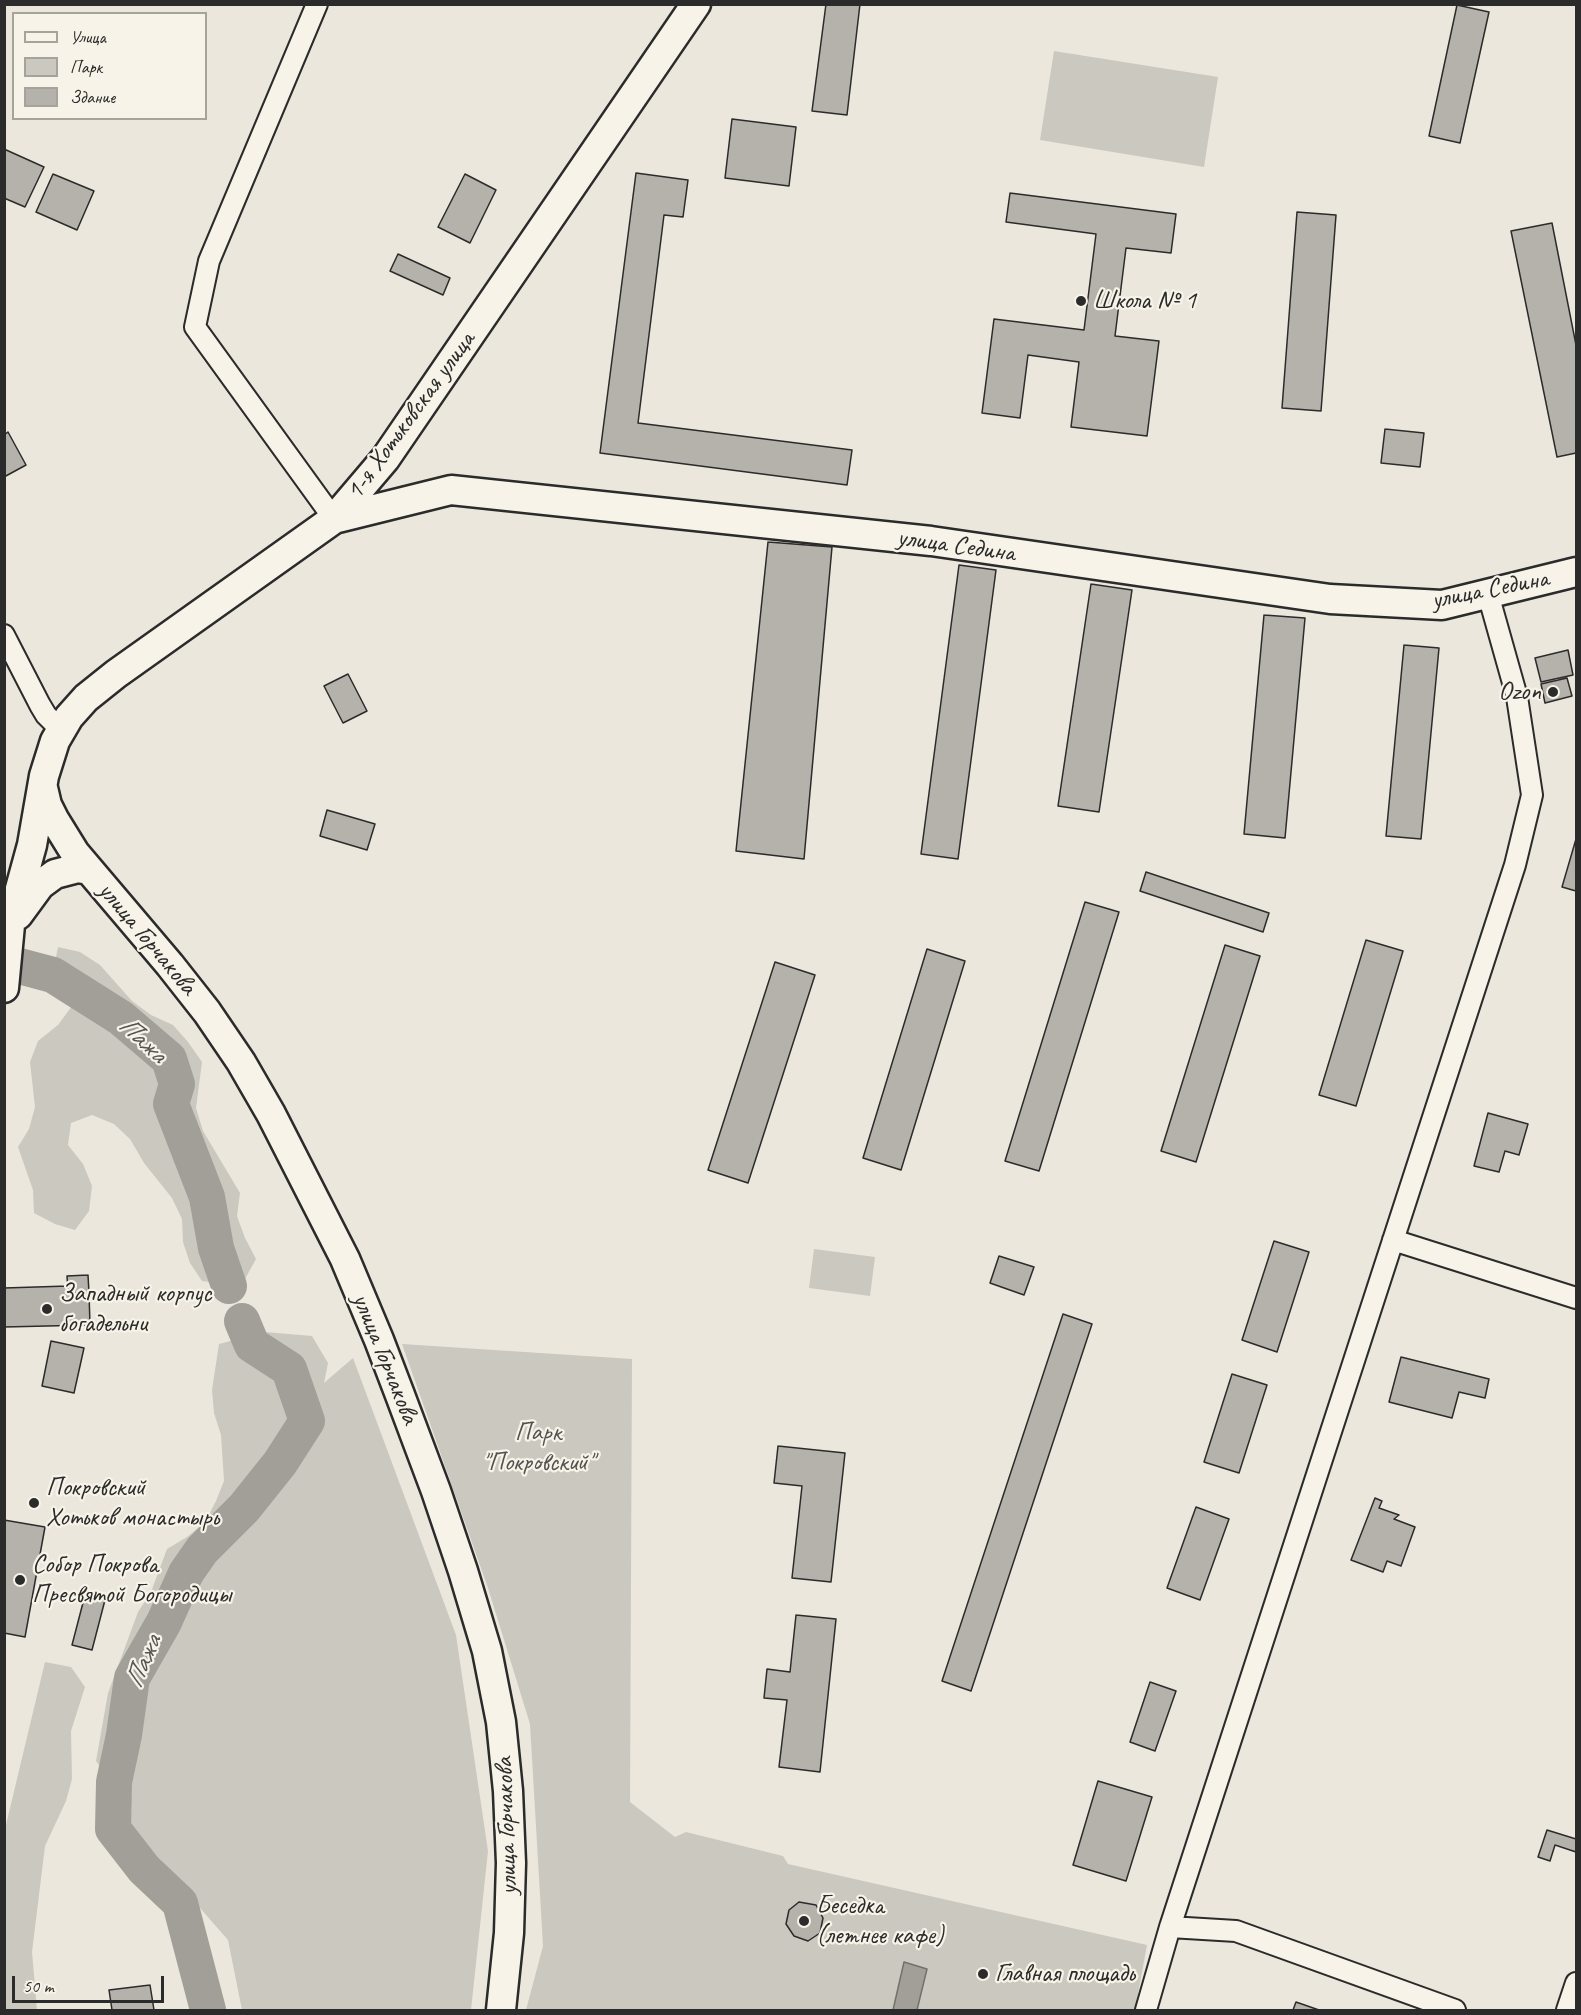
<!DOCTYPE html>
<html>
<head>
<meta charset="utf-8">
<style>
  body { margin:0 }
  #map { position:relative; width:1581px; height:2015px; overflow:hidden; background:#ebe7dd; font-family:Caveat,sans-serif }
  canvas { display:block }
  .frame { position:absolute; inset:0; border:6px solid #2b2b2b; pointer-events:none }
  .legend { position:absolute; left:12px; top:12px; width:195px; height:108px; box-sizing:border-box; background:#f7f3e8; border:2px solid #a5a39c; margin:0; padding:8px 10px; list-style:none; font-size:18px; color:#2b2b2b }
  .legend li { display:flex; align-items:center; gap:12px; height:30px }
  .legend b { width:30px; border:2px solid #a5a39c }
  .scale { position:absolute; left:12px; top:1976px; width:152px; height:27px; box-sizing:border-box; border:3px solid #2b2b2b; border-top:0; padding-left:8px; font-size:18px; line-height:21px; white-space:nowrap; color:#2b2b2b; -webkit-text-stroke:4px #f7f3e8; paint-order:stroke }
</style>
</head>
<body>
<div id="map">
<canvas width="1581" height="2015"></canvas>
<div class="frame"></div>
<ul class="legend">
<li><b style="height:8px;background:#f7f3e8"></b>Улица</li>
<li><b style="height:16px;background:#cbc8bf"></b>Парк</li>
<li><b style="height:16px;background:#b5b2ab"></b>Здание</li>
</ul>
<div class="scale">50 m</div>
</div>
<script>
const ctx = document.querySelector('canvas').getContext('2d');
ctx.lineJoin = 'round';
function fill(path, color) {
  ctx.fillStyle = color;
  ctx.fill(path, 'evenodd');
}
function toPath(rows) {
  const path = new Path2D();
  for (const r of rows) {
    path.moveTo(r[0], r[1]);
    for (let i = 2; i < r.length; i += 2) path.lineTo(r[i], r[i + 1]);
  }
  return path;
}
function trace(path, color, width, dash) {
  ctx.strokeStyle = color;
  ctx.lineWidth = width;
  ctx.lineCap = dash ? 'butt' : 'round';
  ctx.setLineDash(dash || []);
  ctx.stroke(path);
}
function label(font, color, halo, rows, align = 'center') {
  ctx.font = font + ' Caveat,sans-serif';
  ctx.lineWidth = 4.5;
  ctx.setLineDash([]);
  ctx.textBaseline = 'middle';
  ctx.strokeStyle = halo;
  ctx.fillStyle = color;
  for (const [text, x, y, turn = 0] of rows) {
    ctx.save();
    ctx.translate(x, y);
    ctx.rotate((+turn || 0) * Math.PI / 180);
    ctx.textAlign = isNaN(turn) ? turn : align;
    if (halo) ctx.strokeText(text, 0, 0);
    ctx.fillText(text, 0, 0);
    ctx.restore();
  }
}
const green = toPath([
  [1054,51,1218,77,1204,167,1040,140],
  [58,947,80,952,100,965,132,1001,151,1015,173,1025,188,1042,202,1062,196,1108,203,1131,240,1193,237,1216,245,1238,256,1259,245,1279,224,1284,202,1281,190,1263,183,1242,182,1219,172,1198,144,1163,130,1139,114,1124,92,1115,71,1123,68,1145,83,1164,92,1186,89,1211,75,1230,55,1224,34,1213,33,1190,18,1147,29,1129,35,1107,30,1062,38,1041,58,1025,72,1006,55,962],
  [814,1249,875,1257,870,1296,809,1288],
  [265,1332,312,1336,328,1363,324,1383,353,1358,456,1635,488,1851,471,2010,242,2010,228,1940,124,1821,132,1782,110,1779,96,1761,108,1693,138,1612,151,1592,167,1549,187,1537,205,1522,216,1501,224,1481,221,1435,214,1413,212,1390,219,1344],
  [402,1344,632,1359,630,1802,675,1837,686,1832,783,1856,788,1864,1147,1945,1135,2010,526,2010,543,1946,530,1724,488,1588],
  [45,1662,71,1667,85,1687,71,1731,72,1779,66,1801,45,1846,32,1952,37,2010,5,2010,5,1829]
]);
const water = toPath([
  [904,1962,927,1969,917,2010,893,2010,904,1962]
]);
const river = toPath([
  [4,962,53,975,121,1018,169,1059,177,1084,171,1104,207,1197,216,1248,229,1286],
  [208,2010,180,1903,144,1869,113,1829,114,1782,124,1735,132,1678,164,1622,186,1573,202,1550,244,1508,280,1463,307,1421,289,1369,252,1345,242,1321]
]);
const building = toPath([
  [826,4,860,4,847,115,812,111,826,4],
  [1457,5,1489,12,1460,143,1429,136,1457,5],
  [732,119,796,127,789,186,725,178,732,119],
  [4,149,44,167,25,207,4,198,4,149],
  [636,173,688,180,683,217,664,215,638,423,852,450,847,485,600,453,636,173],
  [53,174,94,191,77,230,36,212,53,174],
  [465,174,496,190,470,243,438,227,465,174],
  [1010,193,1176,214,1171,253,1126,248,1115,336,1159,341,1147,436,1071,427,1079,362,1028,355,1020,418,982,413,994,319,1084,330,1096,234,1006,222,1010,193],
  [1297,212,1336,215,1321,411,1282,408,1297,212],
  [1552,223,1576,345,1576,453,1557,457,1511,231,1552,223],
  [398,254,450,278,443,295,390,271,398,254],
  [1385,429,1424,433,1420,467,1381,463,1385,429],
  [8,432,26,465,4,477,4,435,8,432],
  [768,542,832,547,804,859,736,851,768,542],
  [959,565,996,570,958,859,921,854,959,565],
  [1091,584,1132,590,1099,812,1058,806,1091,584],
  [1264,615,1305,618,1285,838,1244,834,1264,615],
  [1404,645,1439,648,1421,839,1386,836,1404,645],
  [1568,650,1573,675,1541,682,1535,658,1568,650],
  [348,674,367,711,343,723,324,686,348,674],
  [1567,678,1572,696,1545,703,1541,684,1567,678],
  [327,810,375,824,367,850,320,836,327,810],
  [1576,839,1576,891,1562,887,1576,839],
  [1146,872,1269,913,1263,932,1140,891,1146,872],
  [1085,902,1119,912,1039,1171,1005,1161,1085,902],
  [1366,940,1403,951,1356,1106,1319,1095,1366,940],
  [1225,945,1260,956,1196,1162,1161,1151,1225,945],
  [927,949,965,961,901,1170,863,1158,927,949],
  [775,962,815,975,748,1183,708,1170,775,962],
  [1488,1113,1528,1124,1519,1155,1505,1151,1499,1172,1474,1166,1488,1113],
  [1274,1241,1309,1252,1277,1352,1242,1340,1274,1241],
  [999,1256,1034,1267,1024,1295,990,1283,999,1256],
  [88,1275,89,1293,68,1293,67,1276,88,1275],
  [68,1286,68,1293,89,1293,90,1325,4,1327,4,1288,68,1286],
  [1063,1314,1092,1324,971,1691,942,1681,1063,1314],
  [51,1341,84,1348,74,1393,42,1386,51,1341],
  [1401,1357,1489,1379,1485,1398,1459,1392,1452,1418,1389,1402,1401,1357],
  [1232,1374,1267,1385,1239,1473,1204,1462,1232,1374],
  [778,1446,845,1453,831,1582,792,1578,802,1486,774,1483,778,1446],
  [1375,1498,1382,1501,1379,1508,1399,1515,1394,1519,1415,1527,1401,1566,1387,1561,1383,1572,1351,1560,1375,1498],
  [1196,1507,1229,1519,1200,1600,1167,1588,1196,1507],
  [4,1520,45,1527,25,1637,4,1633,4,1520],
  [85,1595,105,1600,92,1650,72,1645,85,1595],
  [796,1615,836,1619,820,1772,779,1767,787,1700,764,1698,767,1669,790,1672,796,1615],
  [1150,1682,1176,1691,1155,1751,1130,1742,1150,1682],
  [1098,1781,1152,1797,1126,1881,1073,1865,1098,1781],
  [1547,1830,1576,1839,1576,1852,1555,1845,1550,1861,1538,1857,1547,1830],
  [799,1902,816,1905,823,1918,820,1933,808,1941,794,1936,786,1924,789,1910,799,1902],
  [150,1985,154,2010,112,2010,109,1990,150,1985],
  [1296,2002,1319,2010,1293,2010,1296,2002]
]);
const street = toPath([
  [317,4,209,261,195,327,334,519],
  [4,635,40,705,46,715,61,730],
  [1393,1240,1576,1298],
  [1170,1927,1236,1931,1455,2010],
  [1146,2010,1170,1927,1515,865,1532,795,1517,697,1488,594],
  [1567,2010,1576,1983]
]);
const secondary = toPath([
  [334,519,451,490,931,541,1330,599,1442,605,1576,572],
  [43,788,47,805,54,819,75,853,170,965,207,1012,241,1062,271,1114,345,1259,379,1340,400,1395,436,1491,463,1571,487,1651,501,1722,508,1791,511,1863,509,1933,501,2010],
  [18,915,40,885,55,874,78,868,89,870],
  [4,988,10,925,32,845,44,776,55,741,69,717,86,698,116,674,334,519,385,459,696,4]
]);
const markers = [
  [1081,301,6,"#2b2b2b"],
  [1553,692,6,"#2b2b2b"],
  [47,1309,6,"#2b2b2b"],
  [34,1503,6,"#2b2b2b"],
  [20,1580,6,"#2b2b2b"],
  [804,1921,6,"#2b2b2b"],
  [983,1974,6,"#2b2b2b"]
];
const poiNames = [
  ["Школа № 1",1093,301],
  ["Ozon",1541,692,"right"],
  ["Западный корпус",59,1294],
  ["богадельни",59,1324],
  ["Покровский",46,1488],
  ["Хотьков монастырь",46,1518],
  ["Собор Покрова",32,1565],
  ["Пресвятой Богородицы",32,1595],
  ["Беседка",816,1906],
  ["(летнее кафе)",816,1936],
  ["Главная площадь",995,1974]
];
const streetNames = [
  ["1-я Хотьковская улица",411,416,-54],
  ["улица Седина",956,546,8],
  ["улица Седина",1490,590,-11],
  ["улица Горчакова",147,939,50],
  ["улица Горчакова",385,1359,68],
  ["улица Горчакова",507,1826,-92]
];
const parkNames = [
  ["Парк",538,1433],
  ["\"Покровский\"",538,1463]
];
const waterNames = [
  ["Пажа",142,1040,43],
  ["Пажа",144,1662,-67]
];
fill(green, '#cbc8bf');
fill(water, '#a29f98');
trace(water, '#72716c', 1.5);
trace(river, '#a29f98', 36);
fill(building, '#b5b2ab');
trace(building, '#2b2b2b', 1.5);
trace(street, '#2b2b2b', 24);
trace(secondary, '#2b2b2b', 33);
trace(street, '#f7f3e8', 20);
trace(secondary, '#f7f3e8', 28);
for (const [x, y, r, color] of markers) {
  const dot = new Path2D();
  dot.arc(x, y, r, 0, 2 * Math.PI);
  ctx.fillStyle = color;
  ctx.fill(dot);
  trace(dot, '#f7f3e8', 2);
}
label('26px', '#2b2b2b', '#f7f3e8', poiNames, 'left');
label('26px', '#2b2b2b', '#f7f3e8', streetNames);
label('26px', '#535250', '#f7f3e8', parkNames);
label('italic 27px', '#555451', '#f7f3e8', waterNames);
</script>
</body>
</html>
